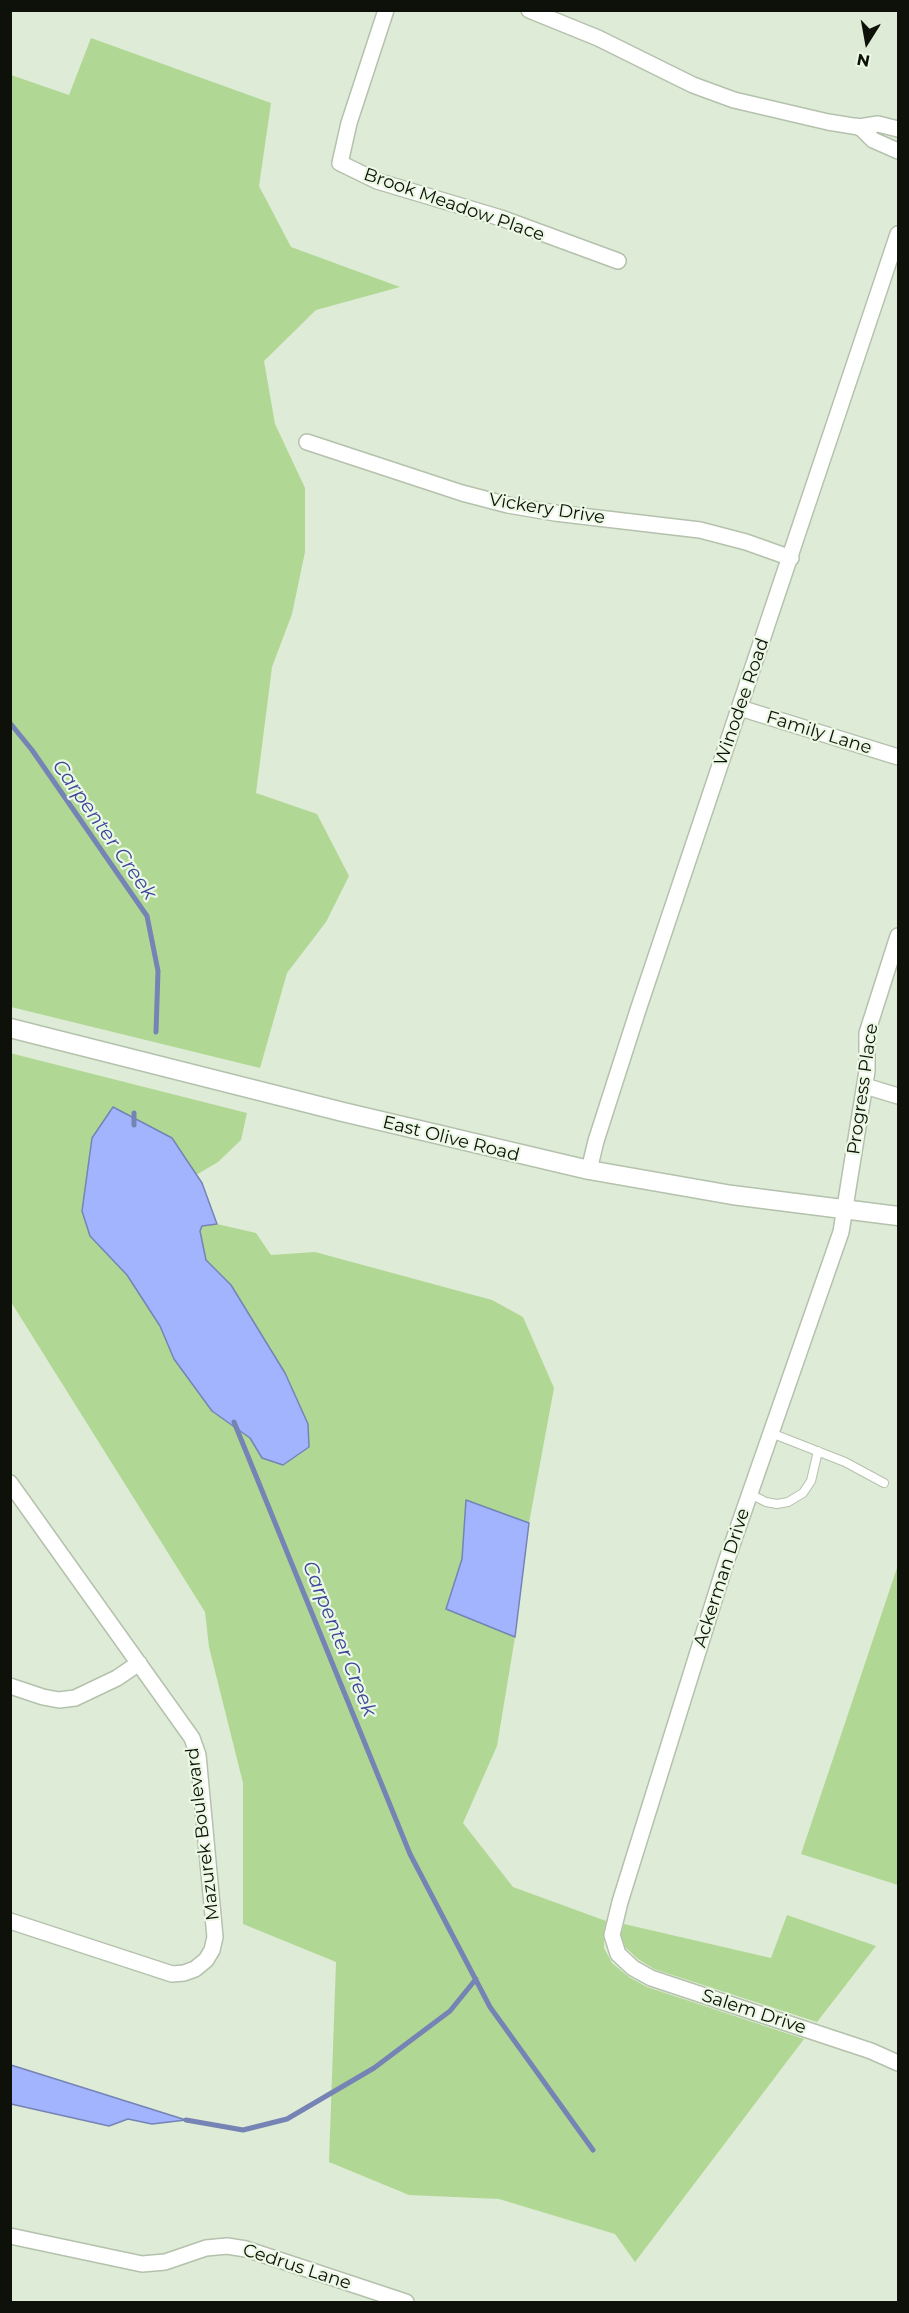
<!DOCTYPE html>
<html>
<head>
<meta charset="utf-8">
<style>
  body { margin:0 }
  #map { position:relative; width:909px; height:2313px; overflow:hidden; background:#deebd6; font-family:Montserrat,sans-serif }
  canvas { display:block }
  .frame { position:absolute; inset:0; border:12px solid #0d110a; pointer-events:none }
  .north { position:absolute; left:837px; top:12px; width:60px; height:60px; -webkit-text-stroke:4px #ebf8e3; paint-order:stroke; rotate:191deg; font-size:16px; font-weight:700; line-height:24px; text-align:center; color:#0d110a }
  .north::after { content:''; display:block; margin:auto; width:21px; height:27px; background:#0d110a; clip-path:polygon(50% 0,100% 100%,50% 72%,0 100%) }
</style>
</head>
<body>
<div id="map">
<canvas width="909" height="2313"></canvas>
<div class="frame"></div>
<div class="north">N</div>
</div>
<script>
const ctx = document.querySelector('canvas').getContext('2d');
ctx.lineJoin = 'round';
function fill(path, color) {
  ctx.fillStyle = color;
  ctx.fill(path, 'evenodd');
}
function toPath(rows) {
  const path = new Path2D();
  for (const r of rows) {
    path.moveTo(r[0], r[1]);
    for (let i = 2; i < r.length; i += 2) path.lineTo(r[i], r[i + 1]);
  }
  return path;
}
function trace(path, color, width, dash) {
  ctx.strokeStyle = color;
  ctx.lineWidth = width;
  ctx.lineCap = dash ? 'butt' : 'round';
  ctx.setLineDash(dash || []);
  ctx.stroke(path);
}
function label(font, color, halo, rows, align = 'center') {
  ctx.font = font + ' Montserrat,sans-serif';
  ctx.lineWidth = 4.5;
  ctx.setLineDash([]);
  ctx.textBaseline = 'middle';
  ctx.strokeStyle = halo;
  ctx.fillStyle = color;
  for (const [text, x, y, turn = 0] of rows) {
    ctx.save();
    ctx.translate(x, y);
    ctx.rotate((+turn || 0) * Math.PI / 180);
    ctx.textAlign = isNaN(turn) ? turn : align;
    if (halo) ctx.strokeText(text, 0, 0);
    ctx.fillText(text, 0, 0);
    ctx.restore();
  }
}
const green = toPath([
  [91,38,271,103,259,186,291,247,400,287,316,310,264,361,275,424,305,488,305,552,292,614,272,667,256,793,317,814,349,876,326,922,287,973,260,1068,11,1007,11,75,69,95],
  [10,1053,247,1113,241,1140,218,1162,196,1175,172,1138,92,1138,82,1211,90,1236,127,1275,160,1326,174,1359,212,1411,250,1438,263,1458,284,1465,309,1447,308,1424,285,1373,231,1285,206,1260,200,1232,202,1226,217,1224,256,1233,271,1255,315,1252,492,1300,523,1317,554,1388,529,1523,466,1500,462,1559,446,1609,515,1637,497,1746,463,1823,513,1887,606,1921,604,1932,604,1948,612,1963,629,1977,647,1987,804,2039,635,2262,615,2234,499,2199,409,2195,329,2162,336,1962,243,1924,243,1783,209,1647,205,1612,11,1302],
  [898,1565,898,1885,801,1854],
  [787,1915,876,1946,817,2022,654,1969,638,1959,625,1947,621,1935,624,1924,771,1958]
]);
const water = toPath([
  [113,1107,172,1138,202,1183,217,1224,202,1226,200,1231,206,1260,231,1285,285,1373,308,1424,309,1447,283,1465,262,1458,250,1438,212,1411,174,1359,160,1326,127,1275,90,1236,82,1211,92,1138,113,1107],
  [466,1500,529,1523,515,1637,446,1609,462,1559,466,1500],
  [11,2065,186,2120,152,2124,128,2119,109,2126,11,2104,11,2065]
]);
const stream = toPath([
  [10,723,32,750,147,916,158,971,156,1032],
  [134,1113,134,1125],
  [234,1422,410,1854,490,2007,593,2150],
  [186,2120,243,2130,287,2119,374,2068,450,2011,476,1979]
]);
const service = toPath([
  [771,1433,845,1462,884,1483],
  [750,1494,766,1502,777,1504,788,1502,803,1493,811,1481,818,1451]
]);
const minor = toPath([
  [386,10,349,123,340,163,377,181,501,218,618,261],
  [529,10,598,38,693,85,734,100,828,122,859,127,878,124,898,129],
  [856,126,862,129,873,140,898,151],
  [307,442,462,493,508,505,555,513,700,530,746,542,791,558],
  [740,708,898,757],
  [898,936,867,1033,867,1071,841,1232,726,1562,620,1902,612,1935,618,1954,633,1968,651,1978,871,2051,898,2063],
  [865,1086,898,1096],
  [589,1170,596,1141,638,1010,898,234],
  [10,1483,192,1738,198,1755,215,1937,212,1950,206,1960,195,1969,184,1973,172,1974,10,1921],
  [10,1686,43,1697,59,1700,75,1698,117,1678,139,1663],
  [10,2236,142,2264,165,2262,206,2248,227,2246,246,2249,406,2302]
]);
const tertiary = toPath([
  [10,1028,343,1112,589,1170,732,1195,898,1216]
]);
const streetNames = [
  ["Brook Meadow Place",454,205,19],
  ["Vickery Drive",547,509,9],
  ["Winodee Road",742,702,-71],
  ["Family Lane",819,733,17],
  ["Progress Place",863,1089,-82],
  ["East Olive Road",451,1139,14],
  ["Ackerman Drive",722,1578,-72],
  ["Mazurek Boulevard",203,1834,-97],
  ["Salem Drive",754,2012,18],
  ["Cedrus Lane",297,2267,18]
];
const waterNames = [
  ["Carpenter Creek",104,830,55],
  ["Carpenter Creek",339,1639,68]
];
fill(green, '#b0d894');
fill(water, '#a2b4fe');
trace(water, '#7583b5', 1.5);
trace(stream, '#7583b5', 5);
trace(service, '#b4c1ac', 10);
trace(minor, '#b4c1ac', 18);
trace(tertiary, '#b4c1ac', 21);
trace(service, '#fff', 8);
trace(minor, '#fff', 15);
trace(tertiary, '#fff', 18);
label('18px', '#0d110a', '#ebf8e3', streetNames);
label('italic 20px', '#3c479c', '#ebf8e3', waterNames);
</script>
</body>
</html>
